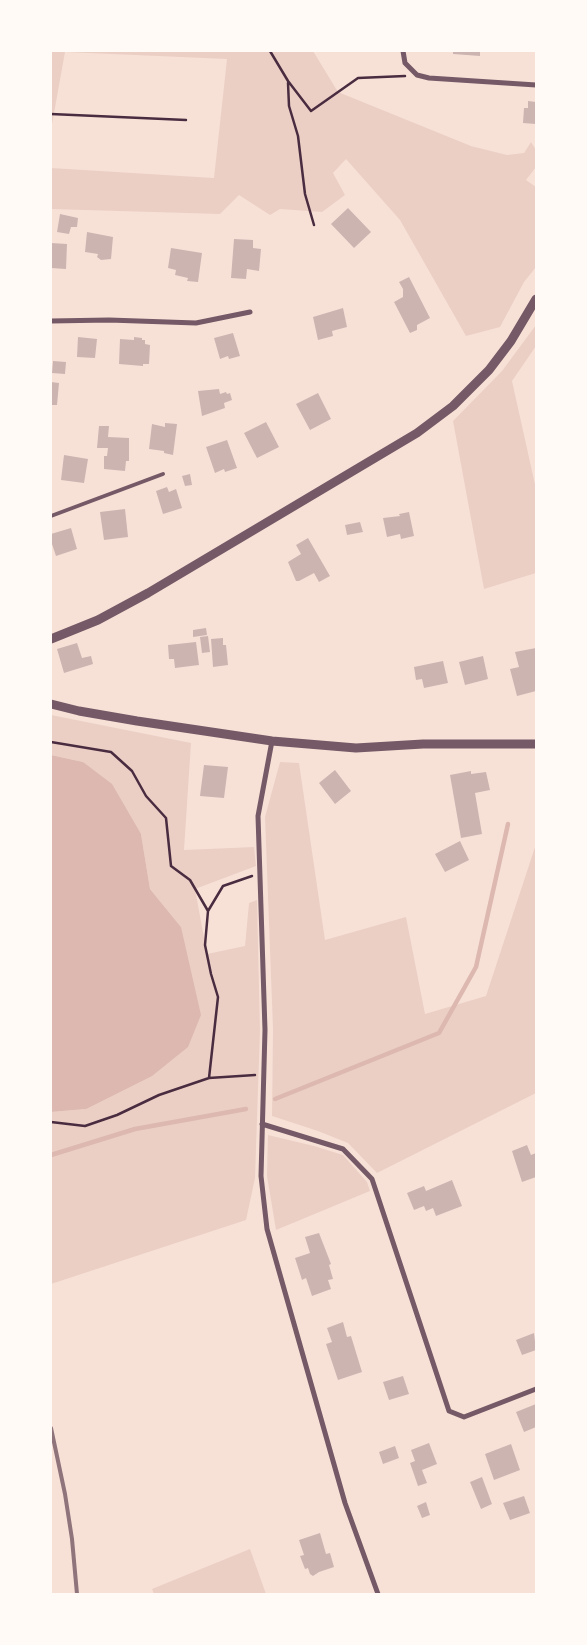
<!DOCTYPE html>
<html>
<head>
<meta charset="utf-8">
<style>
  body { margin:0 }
  #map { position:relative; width:587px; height:1645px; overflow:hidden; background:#f7e1d7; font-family:"Asap Condensed",sans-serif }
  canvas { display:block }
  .frame { position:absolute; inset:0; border:52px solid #fffaf5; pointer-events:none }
</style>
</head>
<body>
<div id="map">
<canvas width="587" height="1645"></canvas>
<div class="frame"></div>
</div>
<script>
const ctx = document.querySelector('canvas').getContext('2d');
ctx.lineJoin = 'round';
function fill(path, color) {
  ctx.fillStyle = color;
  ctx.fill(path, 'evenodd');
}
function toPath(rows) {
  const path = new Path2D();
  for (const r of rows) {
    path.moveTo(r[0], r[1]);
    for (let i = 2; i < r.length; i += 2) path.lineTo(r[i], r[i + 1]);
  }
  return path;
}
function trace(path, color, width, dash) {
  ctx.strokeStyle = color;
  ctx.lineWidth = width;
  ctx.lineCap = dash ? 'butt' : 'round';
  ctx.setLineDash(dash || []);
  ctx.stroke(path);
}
const green = toPath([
  [51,51,313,51,338,92,471,146,507,155,524,153,531,142,536,150,536,167,526,180,536,187,536,267,524,282,500,327,466,336,400,220,346,159,333,173,345,195,322,212,280,209,270,215,239,195,220,214,51,209,51,168,214,178,227,59,65,52,51,130],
  [536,325,536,346,512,381,536,489,536,573,484,589,453,421,502,371],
  [51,715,191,743,184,850,254,847,256,866,195,889,207,954,245,946,249,903,257,900,260,1031,255,1178,246,1220,51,1284,51,1112,86,1109,181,927,150,889,141,834,83,762,51,755],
  [280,762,299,763,325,940,406,917,425,1014,486,996,536,844,536,1093,377,1173,348,1143,318,1131,272,1116,273,1029,265,817],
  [268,1135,314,1146,343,1155,367,1182,370,1191,276,1230,267,1176],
  [250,1549,266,1594,154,1594,152,1589]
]);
const water = toPath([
  [51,755,83,762,112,784,141,834,150,889,181,927,201,1015,188,1047,152,1076,86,1109,51,1112]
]);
const stream = toPath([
  [275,1099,439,1033,476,967,508,824],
  [51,1155,135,1129,246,1109]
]);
const building = toPath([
  [453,51,480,51,480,56,453,54],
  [528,101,536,102,536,124,523,123,524,108,528,108],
  [348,208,371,232,354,248,331,224],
  [60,214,78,218,77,227,71,227,69,234,57,232],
  [87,232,113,237,111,259,101,260,97,257,98,254,85,252],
  [234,239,253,240,253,248,261,249,259,271,247,269,246,279,231,278],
  [51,243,67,244,66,269,51,268],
  [171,248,202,253,198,282,187,281,188,278,175,275,176,270,168,268],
  [409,277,430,318,417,325,417,330,410,333,394,302,403,297,403,289,399,282],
  [343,308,347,327,332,331,333,336,318,340,313,317],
  [233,333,240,356,229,359,228,356,220,359,214,338],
  [78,337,97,339,95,358,77,357],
  [134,337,142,338,142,340,145,340,145,344,150,345,149,364,143,364,143,366,119,364,120,339,134,340],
  [53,361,66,362,65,374,52,373],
  [51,382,59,383,57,405,51,405],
  [219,389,220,394,226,392,227,394,230,393,232,400,224,403,225,408,202,416,198,391],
  [318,393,331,419,310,430,296,404],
  [266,422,279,447,257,458,244,433],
  [165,423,177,424,173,455,164,453,164,451,149,449,152,424,165,427],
  [99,426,109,426,108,437,129,438,129,461,126,461,125,471,104,469,104,456,107,456,108,448,97,448],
  [227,440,237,468,225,472,224,469,215,473,206,447],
  [64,455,88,459,84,483,61,480],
  [190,474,192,485,185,486,182,476],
  [167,487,169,492,176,489,182,508,163,514,156,491],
  [125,509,128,537,104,540,100,512],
  [409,512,414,536,401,539,400,534,387,537,383,518,400,516,399,514],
  [360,522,363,532,347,535,345,525],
  [71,528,77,549,56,556,51,541,51,534],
  [308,538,330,576,319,582,314,573,299,581,296,581,288,562,301,554,296,545],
  [206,628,207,635,193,637,193,630],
  [208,636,210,652,202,653,200,637],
  [223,638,223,645,226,645,228,665,213,667,211,639],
  [196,642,199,665,175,668,174,659,169,659,168,645],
  [77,643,82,658,91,656,93,664,64,673,57,649],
  [536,648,536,691,517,696,510,669,519,667,515,652],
  [483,656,488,679,465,685,459,662],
  [443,661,448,683,424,688,422,679,416,680,414,667],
  [204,765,228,767,224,798,200,796],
  [335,770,351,791,335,804,319,783],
  [471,771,471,774,486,772,490,790,475,793,482,834,461,838,450,775],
  [460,841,469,860,445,872,435,854],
  [527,1145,531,1155,536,1153,536,1177,522,1182,512,1151],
  [452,1180,462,1206,436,1216,433,1208,426,1211,424,1206,414,1210,407,1193,424,1186,426,1191],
  [319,1233,331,1264,329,1265,333,1279,328,1280,331,1289,312,1296,306,1278,302,1280,295,1258,310,1253,305,1237],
  [343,1322,347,1337,351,1336,362,1372,338,1380,326,1344,332,1342,327,1328],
  [534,1333,536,1350,522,1355,516,1340],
  [403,1376,409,1394,389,1400,383,1382],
  [536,1404,536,1427,524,1432,516,1412],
  [429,1443,437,1464,422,1470,427,1483,418,1486,410,1463,415,1461,411,1450],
  [511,1444,520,1470,494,1480,485,1454],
  [395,1446,399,1458,383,1464,379,1452],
  [482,1477,492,1504,481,1509,470,1482],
  [524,1496,530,1513,510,1520,503,1503],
  [426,1502,430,1515,422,1518,417,1506],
  [320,1533,326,1554,330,1553,334,1567,319,1572,313,1576,310,1574,308,1568,305,1569,300,1556,304,1555,299,1540]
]);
const path = toPath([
  [270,51,288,81,311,111,358,78,405,76],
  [288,83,289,106,298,136,305,194,314,225],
  [51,114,186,120],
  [51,742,111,752,132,771,146,796,166,818,171,866,190,880,208,911],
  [209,1078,218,997,211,974,205,945,208,911,223,886,252,876],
  [51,1122,85,1126,117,1115,159,1095,209,1078,255,1075]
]);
const service = toPath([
  [51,516,163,474]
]);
const minor = toPath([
  [403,51,405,63,417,75,429,78,536,85],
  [51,321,109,320,196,323,250,312],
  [272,741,258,816,265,1030,261,1176,267,1229,345,1503,378,1594],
  [262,1124,343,1149,372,1179,449,1411,464,1417,536,1389]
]);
const tertiary = toPath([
  [51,639,98,620,148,593,417,433,453,406,489,370,511,341,536,299],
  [51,704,79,711,137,721,272,741,356,748,423,744,536,744]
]);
const rail = toPath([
  [51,1428,65,1494,72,1539,77,1594]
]);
fill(green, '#ebcfc5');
fill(water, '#dcb8b0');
trace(stream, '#dcb8b0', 4.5);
fill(building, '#ccb4b1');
trace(path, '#4a2c40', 2.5);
trace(service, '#755966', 4);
trace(minor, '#755966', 5);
trace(tertiary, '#755966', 9);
trace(rail, '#8f747c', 4);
</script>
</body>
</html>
